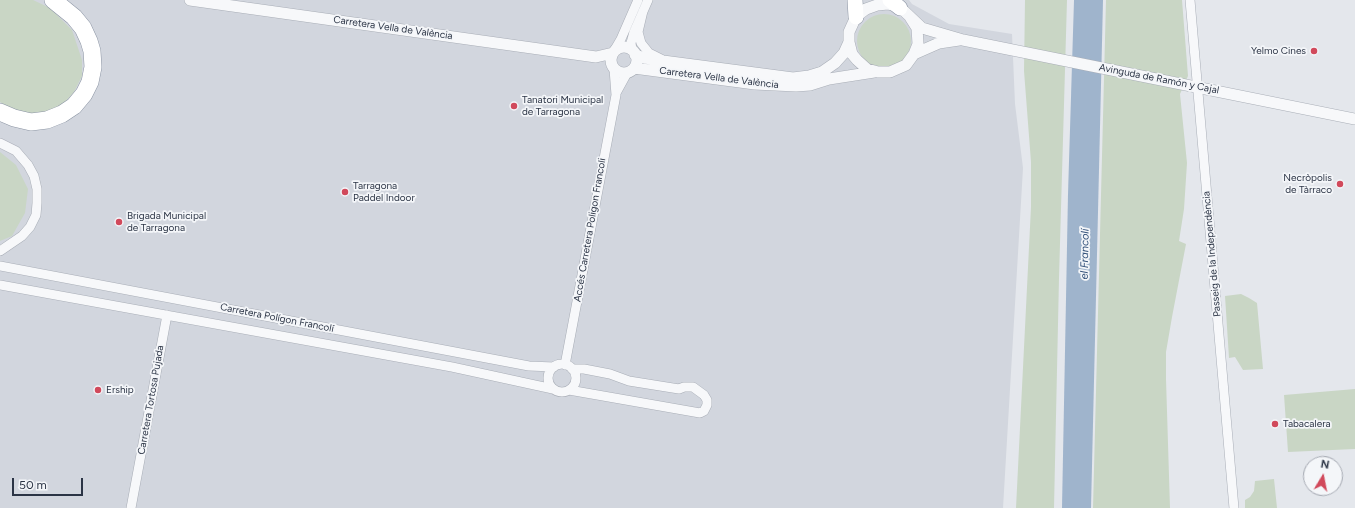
<!DOCTYPE html>
<html>
<head>
<meta charset="utf-8">
<style>
  body { margin:0 }
  #map { position:relative; width:1355px; height:508px; overflow:hidden; background:#e4e7ec; font-family:Figtree,sans-serif }
  canvas { display:block }
  .north { position:absolute; left:1303px; top:456px; width:40px; height:40px; box-sizing:border-box; background:#f4f6f9; border:1px solid #a4a8b1; border-radius:50%; rotate:10deg; font-size:11px; font-weight:700; line-height:16px; text-align:center; color:#2b3445 }
  .north::after { content:''; display:block; margin:auto; width:14px; height:18px; background:#d1495b; clip-path:polygon(50% 0,100% 100%,50% 72%,0 100%) }
  .scale { position:absolute; left:12px; top:478px; width:71px; height:18px; box-sizing:border-box; border:2px solid #2b3445; border-top:0; padding-left:5px; font-size:12px; line-height:14px; white-space:nowrap; color:#2b3445; -webkit-text-stroke:3px #f4f6f9; paint-order:stroke }
</style>
</head>
<body>
<div id="map">
<canvas width="1355" height="508"></canvas>
<div class="north">N</div>
<div class="scale">50 m</div>
</div>
<script>
const ctx = document.querySelector('canvas').getContext('2d');
ctx.lineJoin = 'round';
function fill(path, color) {
  ctx.fillStyle = color;
  ctx.fill(path, 'evenodd');
}
function toPath(rows) {
  const path = new Path2D();
  for (const r of rows) {
    if (r.length === 3) {
      path.moveTo(r[0] + r[2], r[1]);
      path.arc(r[0], r[1], r[2], 0, 2 * Math.PI);
      continue;
    }
    path.moveTo(r[0], r[1]);
    for (let i = 2; i < r.length; i += 2) path.lineTo(r[i], r[i + 1]);
  }
  return path;
}
function trace(path, color, width, dash) {
  ctx.strokeStyle = color;
  ctx.lineWidth = width;
  ctx.lineCap = dash ? 'butt' : 'round';
  ctx.setLineDash(dash || []);
  ctx.stroke(path);
}
function label(font, color, halo, rows, align = 'center') {
  ctx.font = font + ' Figtree,sans-serif';
  ctx.lineWidth = 3.5;
  ctx.setLineDash([]);
  ctx.textBaseline = 'middle';
  ctx.strokeStyle = halo;
  ctx.fillStyle = color;
  for (const [text, x, y, turn = 0] of rows) {
    ctx.save();
    ctx.translate(x, y);
    ctx.rotate((+turn || 0) * Math.PI / 180);
    ctx.textAlign = isNaN(turn) ? turn : align;
    if (halo) ctx.strokeText(text, 0, 0);
    ctx.fillText(text, 0, 0);
    ctx.restore();
  }
}
const built = toPath([
  [0,0,909,0,912,4,949,24,1012,34,1015,104,1023,168,1003,508,0,508]
]);
const green = toPath([
  [0,0,33,0,50,8,72,30,82,60,82,76,74,92,63,104,48,111,31,114,16,112,0,102],
  [1025,0,1067,0,1059,278,1054,508,1016,508,1031,207,1031,162,1024,71],
  [1106,0,1182,0,1188,76,1180,94,1187,163,1184,209,1179,241,1186,244,1172,317,1166,352,1166,379,1170,508,1093,508],
  [884,41,27],
  [0,152,16,165,28,189,25,213,12,236,0,241],
  [1241,294,1249,298,1257,303,1263,369,1243,370,1235,357,1229,358,1225,296],
  [1355,389,1355,449,1288,452,1284,395],
  [1274,479,1277,508,1245,508,1245,500,1250,497,1254,491,1255,481]
]);
const water = toPath([
  [1074,0,1103,0,1091,508,1062,508,1068,194]
]);
const minor = toPath([
  [1190,0,1234,508],
  [643,11,638,32,641,43,649,53,661,59],
  [632,50,631,43,634,32,648,0],
  [614,51,621,39,638,0],
  [616,93,627,73],
  [0,143,16,151,28,165,34,176,37,189,37,203,36,215,30,227,22,236,0,251],
  [0,266,529,366,554,367],
  [0,285,452,367,553,389],
  [562,378,14],
  [565,365,616,95,614,69],
  [569,390,700,413,704,411,707,405,707,400,704,395,693,387,684,387,679,389,629,381,610,374,584,369,572,369],
  [131,508,167,315]
]);
const tertiary = toPath([
  [190,0,596,57,613,53],
  [910,17,917,28,918,44,914,54,906,65,890,72,878,72,867,69,857,60,852,54,849,42,849,32,854,21,858,15,866,9,877,5,888,4,893,5,904,11,922,28,963,40,1355,119],
  [624,60,13],
  [914,54,939,43,959,40],
  [635,55,645,58,663,61,793,78,809,76,822,72,835,63,844,53,849,42],
  [634,68,755,84,796,86,810,85,829,79,874,72]
]);
const trunk = toPath([
  [855,0,856,17],
  [890,0,900,8]
]);
const motorway = toPath([
  [0,112,14,118,31,122,47,120,62,114,74,106,84,94,90,82,93,67,92,51,89,41,83,28,74,17,53,0]
]);
const markers = [
  [1314,51,4,"#d1495b"],
  [514,106,4,"#d1495b"],
  [1340,184,4,"#d1495b"],
  [345,192,4,"#d1495b"],
  [119,222,4,"#d1495b"],
  [98,390,4,"#d1495b"],
  [1275,424,4,"#d1495b"]
];
const streetNames = [
  ["Carretera Vella de València",393,28,8],
  ["Carretera Vella de València",719,78,7],
  ["Avinguda de Ramón y Cajal",1159,79,11],
  ["Accés Carretera Poligon Francoli",590,230,-80],
  ["Passeig de la Independència",1212,254,-95],
  ["Carretera Polígon Francolí",277,318,11],
  ["Carretera Tortosa Pujada",151,400,-80]
];
const poiNames = [
  ["Yelmo Cines",1306,51,"right"],
  ["Tanatori Municipal",522,100],
  ["de Tarragona",522,112],
  ["Necròpolis",1332,178,"right"],
  ["de Tàrraco",1332,190,"right"],
  ["Tarragona",353,186],
  ["Paddel Indoor",353,198],
  ["Brigada Municipal",127,216],
  ["de Tarragona",127,228],
  ["Ership",106,390],
  ["Tabacalera",1283,424]
];
const waterNames = [
  ["el Francolí",1085,254,-89]
];
fill(built, '#d2d6de');
fill(green, '#c9d6c5');
fill(water, '#9fb4cc');
trace(minor, '#a9aeb7', 10);
trace(tertiary, '#a9aeb7', 12);
trace(trunk, '#8b94a3', 16);
trace(motorway, '#8b94a3', 18);
trace(minor, '#f7f8fa', 9);
trace(tertiary, '#f7f8fa', 11);
trace(trunk, '#fff', 15);
trace(motorway, '#fff', 17);
for (const [x, y, r, color] of markers) {
  const dot = new Path2D();
  dot.arc(x, y, r, 0, 2 * Math.PI);
  ctx.fillStyle = color;
  ctx.fill(dot);
  trace(dot, '#f4f6f9', 1.5);
}
label('10px', '#2b3445', '#f4f6f9', streetNames);
label('10px', '#2b3445', '#f4f6f9', poiNames, 'left');
label('italic 11px', '#34527a', '#f4f6f9', waterNames);
</script>
</body>
</html>
